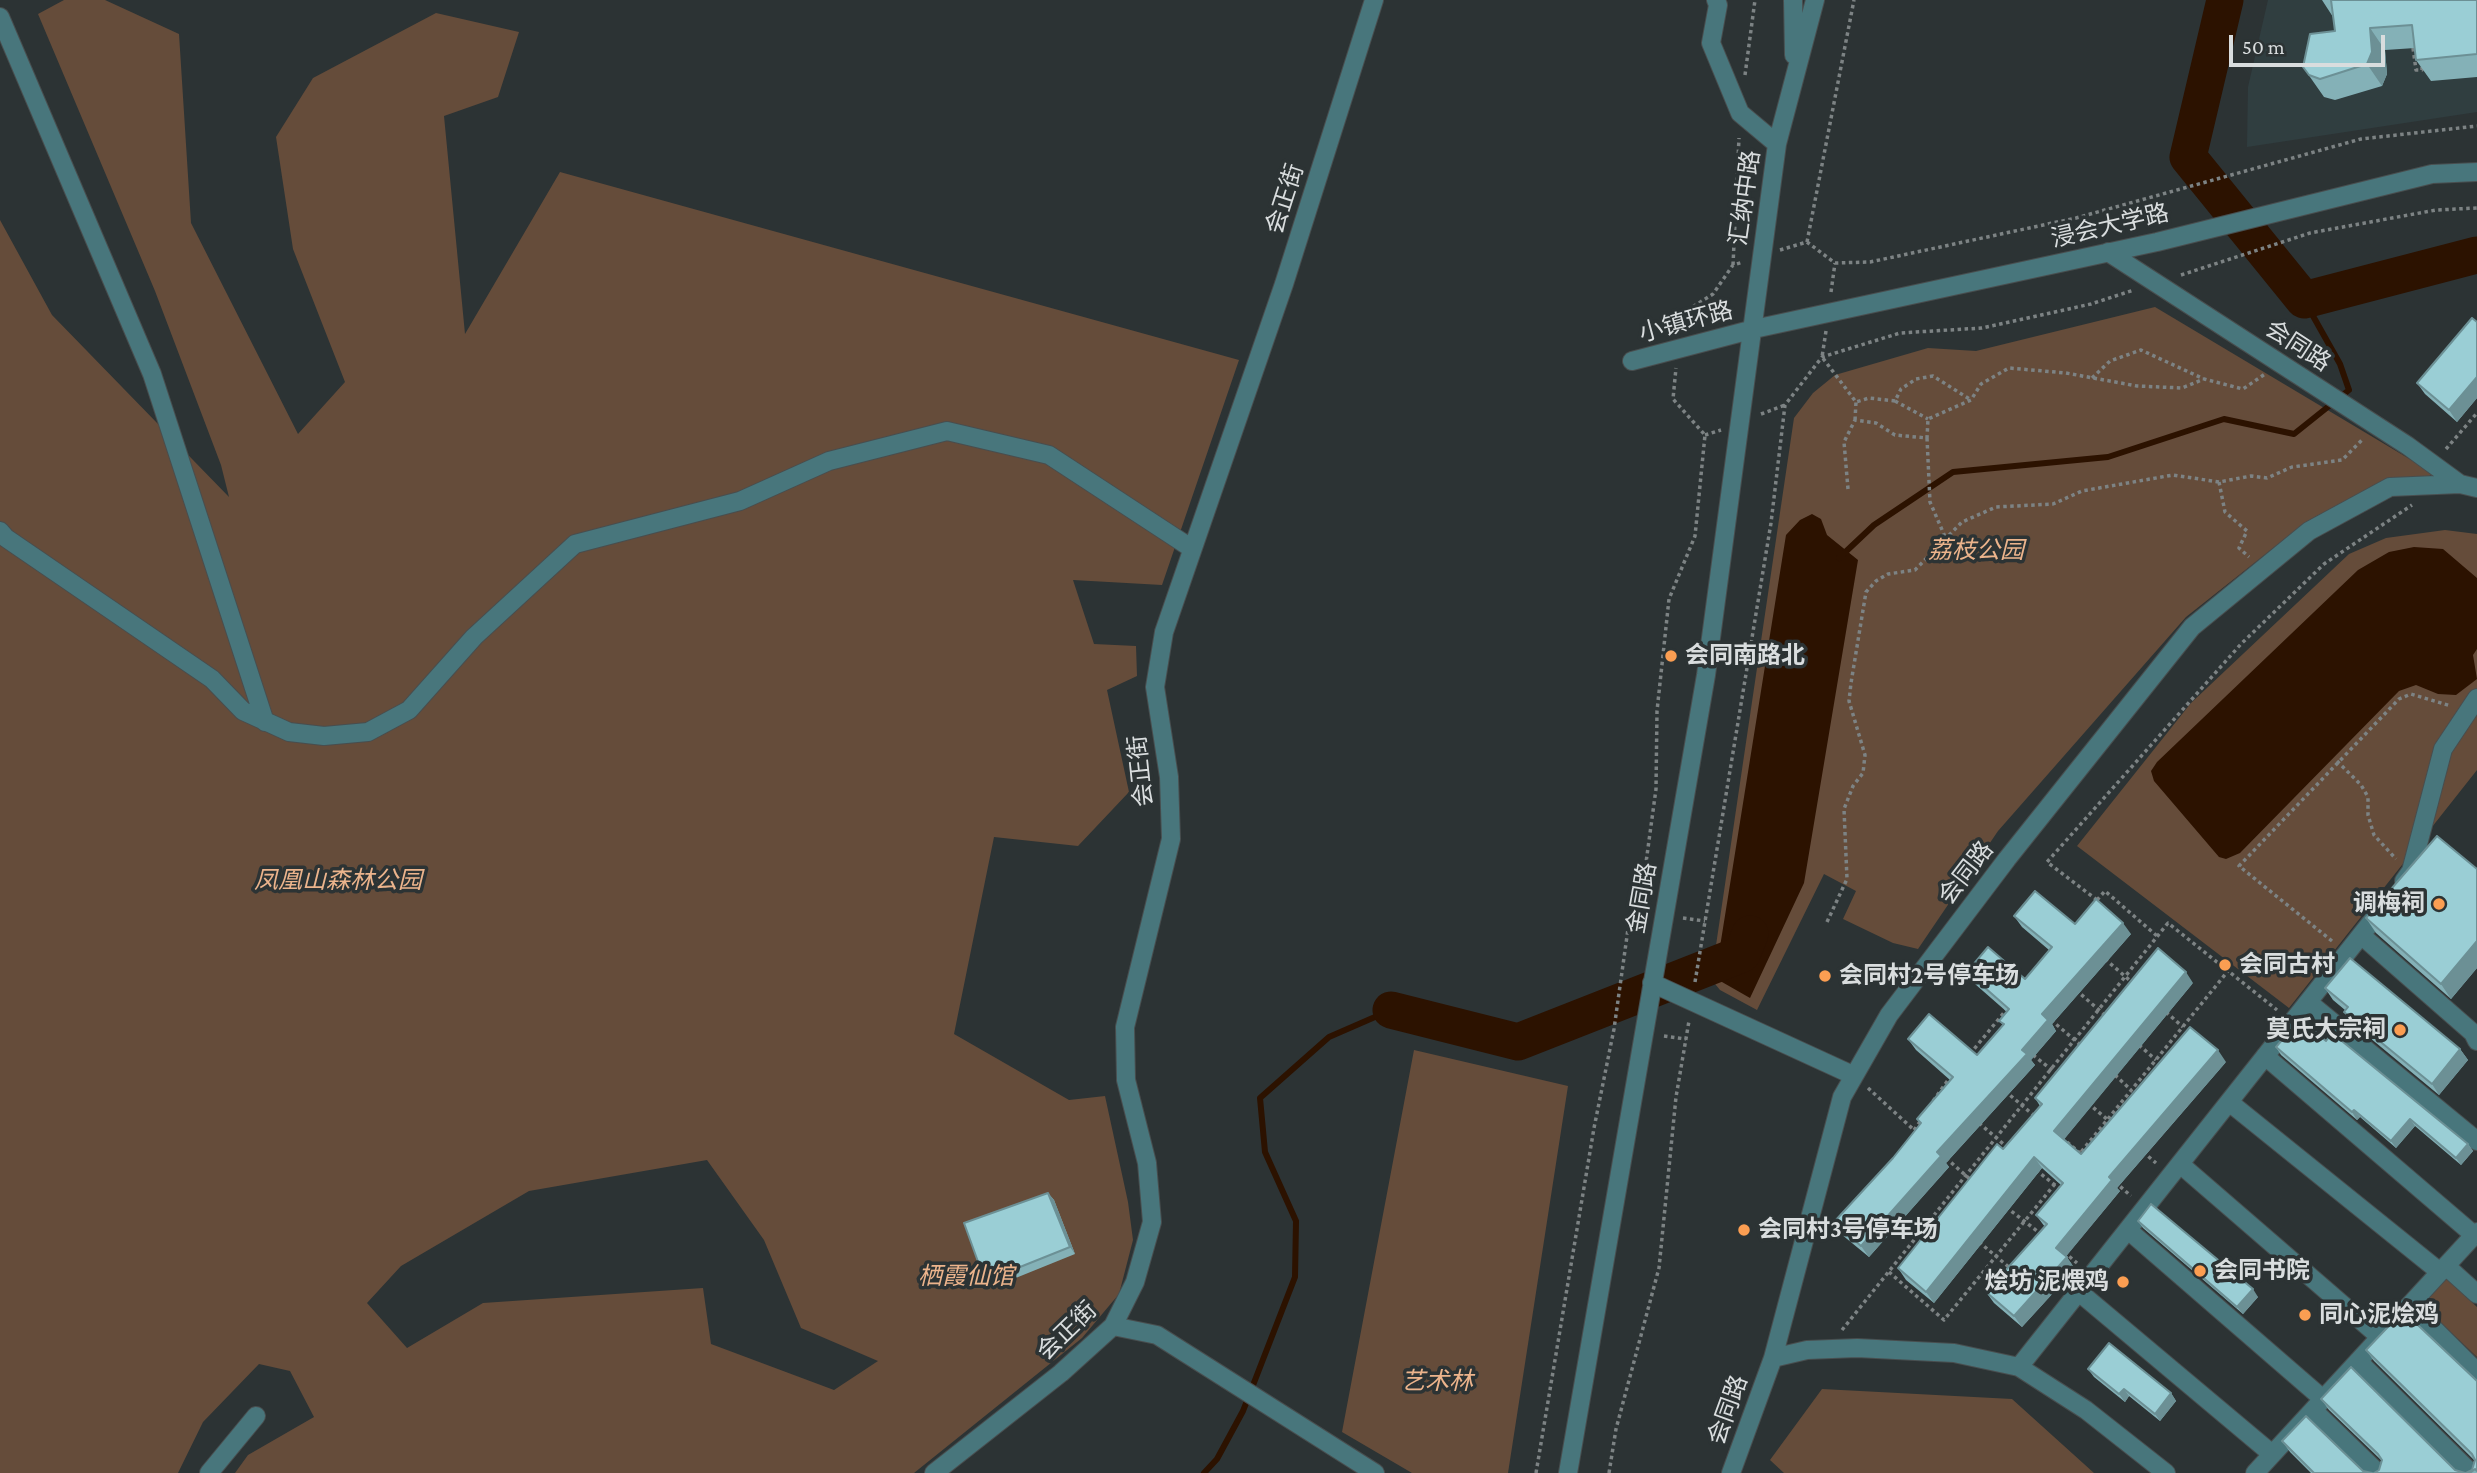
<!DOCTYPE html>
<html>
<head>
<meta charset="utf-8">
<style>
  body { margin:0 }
  #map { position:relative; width:2477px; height:1473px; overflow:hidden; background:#2c3334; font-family:"Crimson Pro",serif }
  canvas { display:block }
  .scale { position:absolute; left:2229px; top:35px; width:156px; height:32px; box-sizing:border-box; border:4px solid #d9ddde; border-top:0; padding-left:9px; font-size:21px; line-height:24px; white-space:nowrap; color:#d9ddde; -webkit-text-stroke:5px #2c3334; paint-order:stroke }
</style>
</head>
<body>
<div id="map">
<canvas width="2477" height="1473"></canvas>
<div class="scale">50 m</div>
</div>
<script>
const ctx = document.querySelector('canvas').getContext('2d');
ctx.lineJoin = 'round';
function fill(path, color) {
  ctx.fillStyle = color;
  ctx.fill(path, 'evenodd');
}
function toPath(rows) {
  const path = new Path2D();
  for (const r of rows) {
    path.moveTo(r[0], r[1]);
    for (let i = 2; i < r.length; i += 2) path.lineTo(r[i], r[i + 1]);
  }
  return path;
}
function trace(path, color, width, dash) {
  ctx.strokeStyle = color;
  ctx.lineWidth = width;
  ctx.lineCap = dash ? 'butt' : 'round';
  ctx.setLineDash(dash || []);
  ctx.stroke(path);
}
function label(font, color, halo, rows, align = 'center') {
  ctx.font = font + ' "Crimson Pro","Noto Sans SC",serif';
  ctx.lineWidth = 7;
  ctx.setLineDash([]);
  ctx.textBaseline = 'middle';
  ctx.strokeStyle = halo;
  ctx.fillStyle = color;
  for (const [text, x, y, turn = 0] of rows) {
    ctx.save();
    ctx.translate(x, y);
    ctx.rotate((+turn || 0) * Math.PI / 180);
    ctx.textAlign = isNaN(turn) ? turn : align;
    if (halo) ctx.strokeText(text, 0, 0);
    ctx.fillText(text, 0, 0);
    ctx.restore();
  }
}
const built = toPath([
  [2268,0,2477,0,2477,112,2247,147,2248,87]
]);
const green = toPath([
  [64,0,105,0,179,34,191,223,298,434,345,382,293,249,276,137,313,78,436,13,519,32,498,97,444,116,465,334,560,172,1239,360,1162,585,1073,580,1094,644,1136,646,1137,676,1107,690,1129,792,1078,846,994,837,954,1034,1069,1100,1105,1096,1128,1202,1133,1240,1119,1294,1082,1338,914,1473,235,1473,248,1455,314,1417,290,1371,259,1364,203,1422,178,1473,0,1473,0,220,52,315,229,497,221,465,155,291,38,14],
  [707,1160,764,1240,801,1328,878,1361,834,1390,711,1344,703,1288,483,1303,407,1348,367,1303,401,1266,529,1191],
  [2155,307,2433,473,2427,478,2385,480,2306,522,2186,617,1998,831,1918,949,1893,943,1843,919,1856,891,1824,874,1757,1010,1720,990,1711,979,1794,418,1813,393,1835,375,1928,348,1976,351],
  [2445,530,2477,534,2477,770,2289,1008,2077,846,2191,703,2349,554,2386,538],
  [1414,1050,1568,1086,1508,1473,1412,1473,1342,1432],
  [2446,1278,2477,1307,2477,1357,2421,1304],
  [1822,1389,2012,1399,2094,1473,1784,1473,1770,1460]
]);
const water = toPath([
  [1812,514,1821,519,1827,535,1858,560,1804,883,1750,998,1715,978,1786,535,1800,520],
  [2414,547,2443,549,2477,578,2477,649,2473,655,2477,679,2456,695,2438,694,2416,685,2399,691,2240,853,2226,859,2219,857,2154,781,2151,771,2157,762,2358,570,2389,552]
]);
const stream = toPath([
  [1839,558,1874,525,1953,472,2108,457,2224,419,2294,434,2349,390,2340,364,2304,300],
  [1204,1473,1217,1459,1243,1411,1295,1277,1296,1221,1265,1152,1260,1098,1329,1037,1391,1010]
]);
const river = toPath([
  [2225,0,2188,157,2304,300,2477,255],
  [1391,1010,1518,1042,1742,954,1750,934]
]);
const path = toPath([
  [2413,48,2416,70,2422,70,2422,66],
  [1745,75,1755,0],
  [1807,242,1854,0],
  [1780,250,1807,242,1835,263,1870,262,2076,218,2361,139,2477,126],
  [1733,265,1739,138],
  [2181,275,2310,233,2436,210,2477,208],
  [1831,292,1835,263],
  [1681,329,1683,313,1713,294,1733,265,1743,262],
  [1826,331,1822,357,1856,402,1869,398,1895,401,1901,389,1916,379,1933,376,1971,400],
  [2092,378,2110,361,2141,350,2204,379],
  [1895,401,1928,419],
  [1761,414,1785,405],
  [1855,420,1856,402],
  [1705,435,1721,430],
  [1927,438,1930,502,1946,539],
  [2446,449,2477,413],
  [2219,482,2225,512,2247,531,2239,548,2249,557],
  [1848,489,1844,442,1855,420,1876,423,1895,435,1927,438,1928,419,1971,400,1981,384,2009,368,2066,373,2137,386,2182,388,2204,379,2243,389,2265,374],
  [2337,761,2361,785,2368,797,2368,815,2374,835,2396,859],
  [2097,900,2047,862,2241,644,2324,564,2412,505],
  [2097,900,2105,891,2157,936],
  [1633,911,1647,913],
  [1683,918,1705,921],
  [1827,922,1847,879,1844,809,1853,786,1863,773,1865,755,1849,701,1851,683,1866,592,1876,581,1888,574,1915,570,1962,522,1996,507,2053,504,2082,491,2173,475,2219,482,2251,476,2267,478,2292,467,2342,460,2363,439],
  [2332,941,2239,866,2399,699,2411,694,2451,706],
  [2105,959,2134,984],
  [1695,982,1771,523,1785,405,1822,357,1900,333,1982,328,2091,304,2134,290],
  [2076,990,2107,1017],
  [2166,1012,2183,1027],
  [2051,1020,2083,1047],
  [1664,1036,1686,1039],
  [2139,1045,2156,1060],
  [1970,1054,2007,1009],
  [2033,1055,2057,1074],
  [2115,1075,2131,1090],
  [1868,1088,1914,1130],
  [2005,1091,2037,1118],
  [1933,1101,1951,1076],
  [2088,1103,2109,1121],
  [1979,1123,2008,1148],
  [1914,1130,1922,1119],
  [2067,1142,2080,1153],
  [2143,1152,2156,1163],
  [2077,1157,2228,971],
  [1946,1158,1972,1181],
  [2036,1170,2060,1189],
  [2115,1182,2131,1196],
  [2006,1207,2041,1234],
  [1979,1242,2010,1268],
  [2064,1252,2077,1263],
  [1889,1272,1944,1320,2059,1179],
  [1842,1330,2168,923,2277,1010],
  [1536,1473,1594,1128,1614,1029,1628,929,1645,870,1656,789,1657,711,1669,599,1695,536,1705,435,1673,399,1676,368],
  [1609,1473,1616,1429,1659,1268,1676,1097,1689,1021]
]);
const minor = toPath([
  [1716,0,1718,5,1711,43,1740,113,1777,144],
  [1793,0,1794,55],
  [0,17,152,374,265,722],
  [2108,252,2408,446,2460,484],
  [1632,361,1754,329,2157,242,2432,174,2477,172],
  [0,531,6,538,212,679,243,711,289,732,324,736,368,732,409,710,474,637,575,544,740,501,829,461,947,431,1049,455,1191,548],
  [2404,881,2411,871,2443,749,2477,698],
  [2361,935,2473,1033,2477,1041],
  [1652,983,1846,1072],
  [2308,1002,2477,1141],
  [2265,1056,2474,1235],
  [2229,1102,2440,1272],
  [2180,1164,2380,1337],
  [2128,1230,2323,1399],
  [2446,1266,2477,1294],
  [2079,1292,2272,1454],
  [2410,1305,2477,1372],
  [1113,1326,1157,1335,1375,1473],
  [1773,1358,1807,1350,1857,1348,1954,1353,2019,1367,2086,1410,2166,1473],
  [2358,1361,2471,1473],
  [2019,1367,2384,906],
  [2313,1410,2378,1473],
  [209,1473,256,1416],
  [934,1473,1061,1373,1113,1326,1135,1282,1152,1222,1147,1163,1126,1080,1125,1027,1171,839,1169,777,1155,687,1164,632,1284,284,1374,0],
  [1568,1473,1706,675,1777,144,1815,0],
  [1731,1473,1773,1358,1842,1097,1889,1015,2007,859,2192,627,2309,531,2390,487,2460,484,2477,488],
  [2255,1473,2477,1232]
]);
const wall = toPath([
  [2322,0,2477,0,2477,77,2431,81,2416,60,2415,48,2385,50,2387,74,2382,86,2335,100,2324,97,2303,67,2335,31,2333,17],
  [2477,322,2477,398,2457,422,2425,394,2417,383],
  [2477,869,2477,968,2451,999,2376,933,2366,918],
  [2014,916,2075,924,2131,934,2052,1024,2056,1031,2031,1060,2035,1065,1946,1163,1949,1167,1869,1257,1841,1234,1834,1222,1893,1158,1920,1124,1917,1119,1950,1080,1916,1050,1908,1039,1977,1055,2003,1025,1999,1021,2007,1012,1975,984,1967,972,2025,979,2049,950,2022,927],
  [2193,983,2064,1139,2081,1154,2226,1062,2117,1188,2120,1191,2066,1256,2075,1269,2022,1327,1994,1303,1986,1292,2045,1227,2036,1215,2061,1185,2042,1168,1934,1303,1906,1280,1898,1268,2040,1106,2035,1098],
  [2325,988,2460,1049,2468,1060,2439,1095,2352,1023,2344,1012,2345,1010,2333,1000],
  [2326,1041,2468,1144,2473,1151,2461,1165,2415,1126,2396,1148,2360,1117,2357,1120,2281,1055,2276,1047],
  [1048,1193,1054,1200,1075,1254,991,1288,985,1281],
  [2138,1221,2258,1297,2243,1314,2143,1228],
  [2366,1350,2477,1381,2477,1473,2466,1473,2472,1470,2474,1460,2374,1361],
  [2088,1369,2171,1393,2176,1401,2160,1421,2129,1396,2125,1402,2094,1377],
  [2321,1399,2455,1470,2379,1470,2381,1460,2329,1410],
  [2282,1441,2363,1471,2372,1473,2311,1473,2290,1452]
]);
const shadedWall = toPath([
  [2370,28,2385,50,2387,74,2382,86,2367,64],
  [2477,377,2477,398,2457,422,2449,410],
  [2123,923,2131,934,2052,1024,2056,1031,2031,1060,2035,1065,1946,1163,1949,1167,1869,1257,1861,1246,1937,1152,2022,1050,2042,1014],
  [2477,941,2477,968,2451,999,2441,984],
  [2186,972,2193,983,2062,1142,2054,1131],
  [2460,1049,2468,1060,2439,1095,2432,1084],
  [2218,1050,2226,1062,2117,1188,2120,1191,2064,1259,2056,1248,2109,1177],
  [2354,1110,2360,1117,2357,1120,2352,1112],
  [2410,1119,2415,1126,2396,1148,2391,1141],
  [2468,1144,2473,1151,2461,1165,2456,1158],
  [2034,1157,2042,1168,1934,1303,1926,1292],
  [1048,1193,1054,1200,1075,1254,1070,1247],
  [2067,1257,2075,1269,2022,1327,2014,1316],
  [2253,1289,2258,1297,2243,1314,2237,1307],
  [2124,1389,2129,1396,2125,1402,2119,1394],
  [2171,1393,2176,1401,2160,1421,2155,1414]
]);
const building = toPath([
  [2331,0,2477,0,2477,54,2416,60,2412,25,2370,28,2372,52,2367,64,2320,79,2309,75,2303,67,2310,34,2335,31,2331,0],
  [2472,318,2477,322,2477,377,2449,410,2417,383,2472,318],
  [2437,836,2477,869,2477,941,2441,984,2366,918,2437,836],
  [2035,891,2075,924,2096,899,2123,923,2042,1014,2048,1020,2022,1050,2027,1054,1937,1152,1941,1156,1861,1246,1834,1222,1893,1158,1921,1123,1917,1119,1953,1077,1908,1039,1929,1014,1977,1055,2004,1024,1999,1021,2009,1009,1967,972,1988,947,2025,979,2052,947,2014,916,2035,891],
  [2158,948,2186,972,2054,1131,2081,1154,2190,1027,2218,1050,2109,1177,2112,1180,2056,1248,2067,1257,2014,1316,1986,1292,2047,1224,2036,1215,2063,1183,2034,1157,1926,1292,1898,1268,1997,1144,2003,1149,2042,1104,2035,1098,2158,948],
  [2350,958,2460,1049,2432,1084,2344,1012,2348,1007,2325,988,2350,958],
  [2300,1019,2326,1041,2332,1033,2468,1144,2456,1158,2410,1119,2391,1141,2354,1110,2352,1112,2276,1047,2300,1019],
  [1048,1193,1070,1247,985,1281,964,1223,1048,1193],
  [2151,1204,2253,1289,2237,1307,2138,1221,2151,1204],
  [2403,1311,2477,1381,2477,1471,2475,1469,2470,1473,2466,1473,2472,1470,2475,1460,2472,1454,2366,1350,2403,1311],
  [2109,1343,2171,1393,2155,1414,2124,1389,2119,1394,2088,1369,2109,1343],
  [2351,1367,2455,1470,2465,1473,2374,1473,2379,1470,2382,1460,2378,1454,2321,1399,2351,1367],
  [2306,1416,2363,1471,2372,1473,2314,1473,2282,1441,2306,1416]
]);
const markers = [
  [1671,656,7,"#fb9e52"],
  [2439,904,7,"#fb9e52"],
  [2225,965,7,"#fb9e52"],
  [1825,976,7,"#fb9e52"],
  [2400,1030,7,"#fb9e52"],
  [1744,1230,7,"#fb9e52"],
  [2200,1271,7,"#fb9e52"],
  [2123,1282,7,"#fb9e52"],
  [2305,1315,7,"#fb9e52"]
];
const streetNames = [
  ["汇纳中路",1745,198,-82],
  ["会正街",1285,199,-72],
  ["浸会大学路",2110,226,-13],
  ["小镇环路",1686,322,-15],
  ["会同路",2298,346,33],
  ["会正街",1141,771,-96],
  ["会同路",1966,873,-52],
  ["金同路",1642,898,-80],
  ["会正街",1067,1331,-44],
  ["会同路",1728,1410,-70]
];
const parkNames = [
  ["荔枝公园",1976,551],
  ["凤凰山森林公园",338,881],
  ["栖霞仙馆",966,1277],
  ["艺术林",1437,1382]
];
const poiNames = [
  ["会同南路北",1685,656],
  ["调梅祠",2425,904,"right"],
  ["会同古村",2239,965],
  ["会同村2号停车场",1839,976],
  ["莫氏大宗祠",2386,1030,"right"],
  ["会同村3号停车场",1758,1230],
  ["会同书院",2214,1271],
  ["烩坊 泥煨鸡",2109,1282,"right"],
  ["同心泥烩鸡",2319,1315]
];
fill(built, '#303e40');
fill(green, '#654c3a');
fill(water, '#2c1200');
trace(stream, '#2c1200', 6);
trace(river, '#2c1200', 37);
trace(minor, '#484e4f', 20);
trace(path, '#7d8384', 3.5, [3.5, 3.5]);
trace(minor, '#48767c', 18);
fill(wall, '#84b1b7');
fill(shadedWall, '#6c9095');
fill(building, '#9aced5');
trace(building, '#6c9095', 2);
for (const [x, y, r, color] of markers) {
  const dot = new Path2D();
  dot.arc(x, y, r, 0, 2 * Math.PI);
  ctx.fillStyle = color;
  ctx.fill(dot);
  trace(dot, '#2c3334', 2.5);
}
label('24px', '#d9ddde', '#2c3334', streetNames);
label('italic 24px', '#ecb48c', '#2c3334', parkNames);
label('bold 24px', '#d9ddde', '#2c3334', poiNames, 'left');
</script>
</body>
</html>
